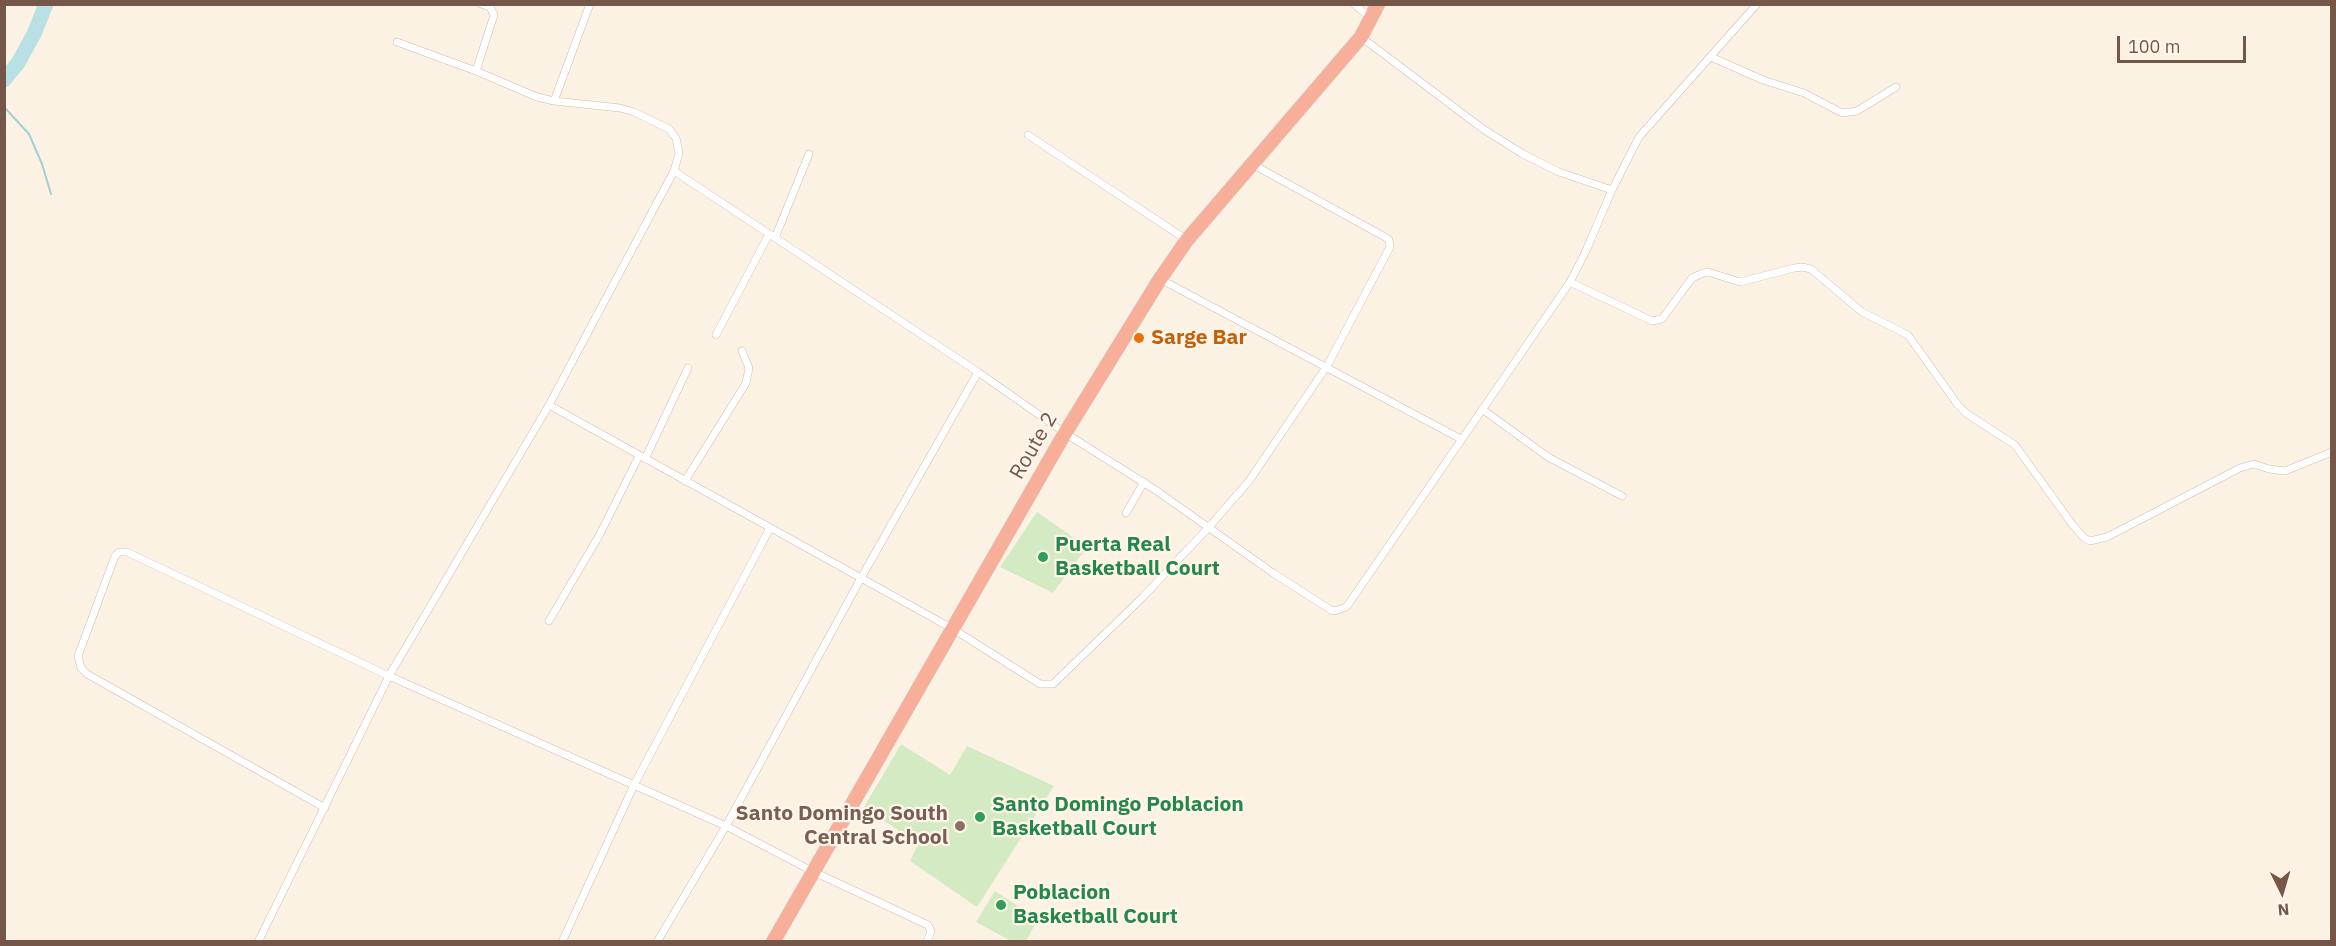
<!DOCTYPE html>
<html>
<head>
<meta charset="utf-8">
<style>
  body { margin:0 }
  #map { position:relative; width:2336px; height:946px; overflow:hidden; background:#fcf2e4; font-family:"IBM Plex Sans",sans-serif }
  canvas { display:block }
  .frame { position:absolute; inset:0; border:6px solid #755749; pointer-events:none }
  .north { position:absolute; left:2252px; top:862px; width:60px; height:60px; -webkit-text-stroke:4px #fff6ea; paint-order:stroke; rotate:175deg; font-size:16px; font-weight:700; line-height:24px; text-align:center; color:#755749 }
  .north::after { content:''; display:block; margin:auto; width:21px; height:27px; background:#755749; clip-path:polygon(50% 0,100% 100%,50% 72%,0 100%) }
  .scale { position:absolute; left:2117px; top:36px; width:129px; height:27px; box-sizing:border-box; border:3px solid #755749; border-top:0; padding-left:8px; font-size:18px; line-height:21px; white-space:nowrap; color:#755749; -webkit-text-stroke:4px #fff6ea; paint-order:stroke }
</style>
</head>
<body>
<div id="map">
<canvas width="2336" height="946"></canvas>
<div class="frame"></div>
<div class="north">N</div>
<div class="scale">100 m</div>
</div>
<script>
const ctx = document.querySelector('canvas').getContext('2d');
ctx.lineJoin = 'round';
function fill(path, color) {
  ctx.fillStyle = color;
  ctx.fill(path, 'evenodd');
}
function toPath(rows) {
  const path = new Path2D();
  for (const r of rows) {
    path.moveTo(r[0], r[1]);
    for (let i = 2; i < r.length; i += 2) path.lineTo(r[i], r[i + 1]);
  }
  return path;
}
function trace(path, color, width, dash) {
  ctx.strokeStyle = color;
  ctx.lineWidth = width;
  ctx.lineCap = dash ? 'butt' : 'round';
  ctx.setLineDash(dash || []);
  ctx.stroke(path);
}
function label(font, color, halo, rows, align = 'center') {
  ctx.font = font + ' "IBM Plex Sans",sans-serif';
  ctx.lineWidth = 4.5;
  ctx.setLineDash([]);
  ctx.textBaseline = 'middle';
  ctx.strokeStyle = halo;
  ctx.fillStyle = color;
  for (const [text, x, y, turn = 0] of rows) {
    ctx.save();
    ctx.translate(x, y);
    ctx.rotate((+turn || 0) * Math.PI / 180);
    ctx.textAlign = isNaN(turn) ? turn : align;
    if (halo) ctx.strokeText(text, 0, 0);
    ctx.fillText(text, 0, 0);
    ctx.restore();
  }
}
const green = toPath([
  [1037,512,1087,547,1053,593,1000,567],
  [901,744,950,775,967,746,1054,786,977,907,910,861,918,844,864,807],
  [995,891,1038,919,1026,941,1011,941,976,922]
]);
const stream = toPath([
  [4,107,29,134,42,164,51,194]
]);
const river = toPath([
  [4,80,18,63,34,34,46,4]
]);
const street = toPath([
  [1354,4,1372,19],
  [1361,37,1483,129,1523,154,1559,172,1612,190],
  [1711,57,1763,80,1804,93,1842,113,1857,111,1896,87],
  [476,71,494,15,490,7,481,4],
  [554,101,590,4],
  [1028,135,1187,240],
  [674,171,978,372,1065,433,1157,491,1273,573,1331,610,1335,611,1346,607,1350,602,1570,282,1585,253,1612,190,1639,137,1757,4],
  [775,238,809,154],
  [1160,279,1461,439],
  [1570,282,1652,321,1662,319,1692,278,1703,273,1708,272,1740,282,1794,268,1802,267,1811,269,1862,312,1908,335,1958,405,1967,414,2015,445,2072,524,2084,538,2090,541,2107,537,2240,468,2254,464,2269,469,2285,471,2332,452],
  [716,335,769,234],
  [549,405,953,629,1040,684,1053,684,1142,598,1209,527,1249,481,1327,366,1390,247,1389,240,1385,237,1252,164],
  [1482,409,1548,457,1622,496],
  [645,459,688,368],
  [685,481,746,383,749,368,742,351],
  [1126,513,1144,482],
  [549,621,600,534,639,456],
  [325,808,87,674,81,668,78,656,115,556,119,552,127,552,389,676,726,826,814,872,928,925,931,931,927,942],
  [258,942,389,676,549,405,674,171,679,153,676,138,669,129,634,112,620,108,554,101,537,97,476,71,397,42],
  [562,942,634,785,770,528],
  [657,942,726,826,861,578,978,372]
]);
const highway = toPath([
  [773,942,1065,433,1160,279,1187,240,1361,37,1378,4]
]);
const markers = [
  [1139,338,6,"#e8710a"],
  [1043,557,6,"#2e9e5b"],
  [980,817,6,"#2e9e5b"],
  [960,826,6,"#8d6e63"],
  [1001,905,6,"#2e9e5b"]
];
const foodNames = [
  ["Sarge Bar",1151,338]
];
const streetNames = [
  ["Route 2",1034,446,-60]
];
const leisureNames = [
  ["Puerta Real",1055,545],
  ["Basketball Court",1055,569],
  ["Santo Domingo Poblacion",992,805],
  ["Basketball Court",992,829],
  ["Poblacion",1013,893],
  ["Basketball Court",1013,917]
];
const educationNames = [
  ["Santo Domingo South",948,814],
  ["Central School",948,838]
];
fill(green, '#d4eac2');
trace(stream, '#9ed1d8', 2);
trace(river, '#b8e1e6', 15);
trace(street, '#d0bbad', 8);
trace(highway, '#dbd3d0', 15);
trace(street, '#fff', 7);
trace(highway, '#f7af9a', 14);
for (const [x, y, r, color] of markers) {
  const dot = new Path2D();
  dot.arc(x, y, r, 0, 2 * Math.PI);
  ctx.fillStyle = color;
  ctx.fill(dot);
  trace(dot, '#fff6ea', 2);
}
label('bold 21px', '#c56008', '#fff6ea', foodNames, 'left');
label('21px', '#755749', '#fff6ea', streetNames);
label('bold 21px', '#27864d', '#fff6ea', leisureNames, 'left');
label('bold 21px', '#785e54', '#fff6ea', educationNames, 'right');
</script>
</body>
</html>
